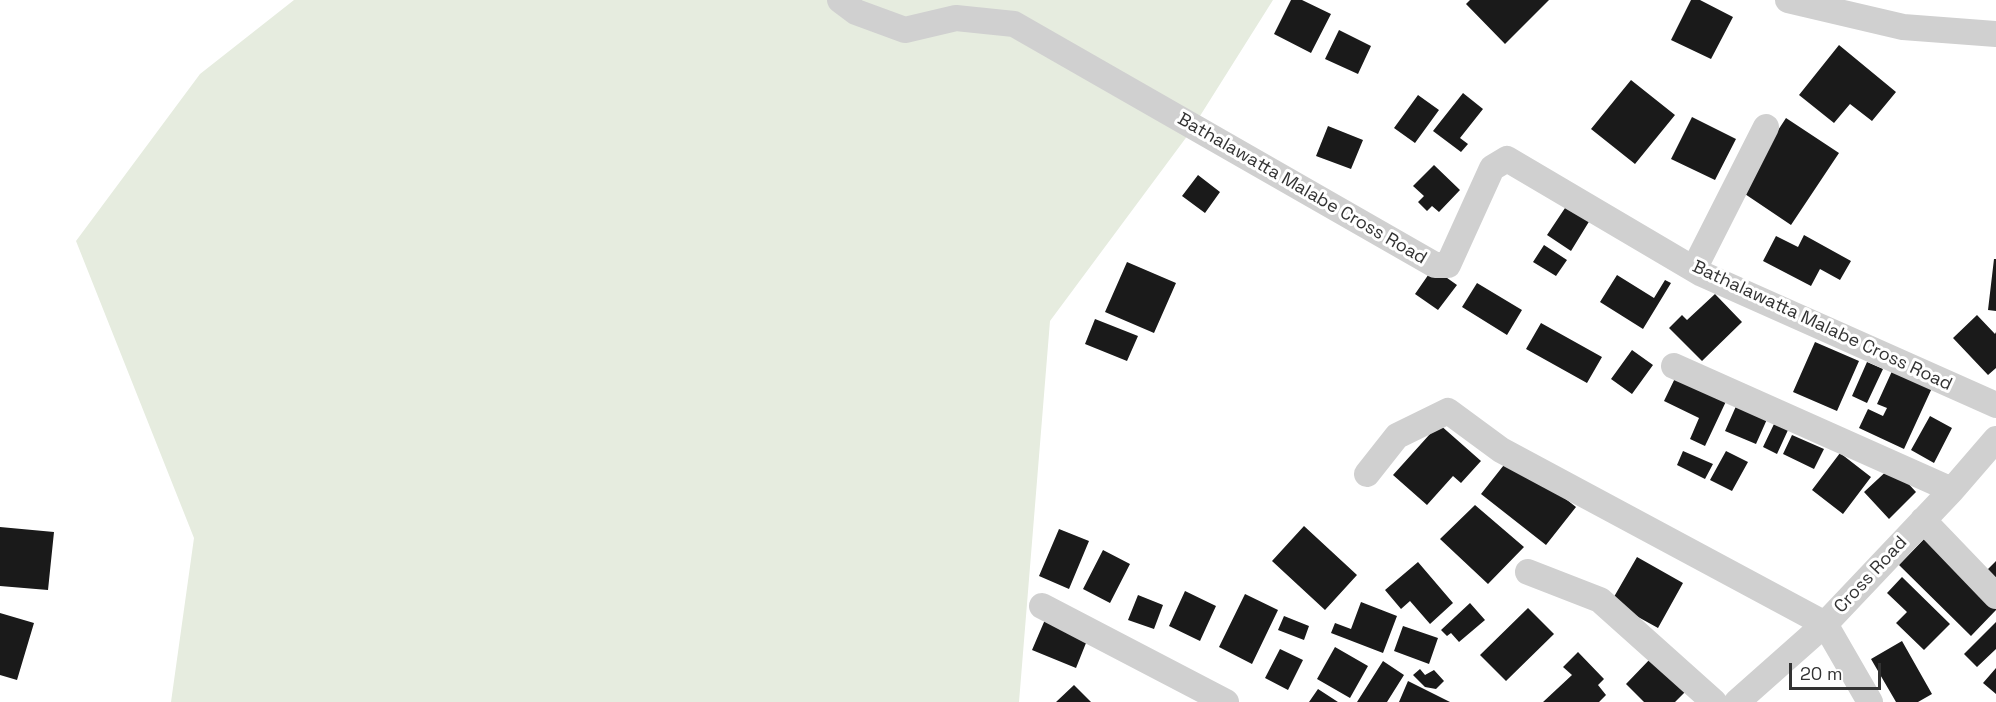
<!DOCTYPE html>
<html>
<head>
<meta charset="utf-8">
<style>
  body { margin:0 }
  #map { position:relative; width:1996px; height:702px; overflow:hidden; background:#fff; font-family:"Space Grotesk",sans-serif }
  canvas { display:block }
  .scale { position:absolute; left:1789px; top:663px; width:92px; height:27px; box-sizing:border-box; border:3px solid #333; border-top:0; padding-left:8px; font-size:18px; line-height:21px; white-space:nowrap; color:#333; -webkit-text-stroke:4px #fff; paint-order:stroke }
</style>
</head>
<body>
<div id="map">
<canvas width="1996" height="702"></canvas>
<div class="scale">20 m</div>
</div>
<script>
const ctx = document.querySelector('canvas').getContext('2d');
ctx.lineJoin = 'round';
function fill(path, color) {
  ctx.fillStyle = color;
  ctx.fill(path, 'evenodd');
}
function toPath(rows) {
  const path = new Path2D();
  for (const r of rows) {
    path.moveTo(r[0], r[1]);
    for (let i = 2; i < r.length; i += 2) path.lineTo(r[i], r[i + 1]);
  }
  return path;
}
function trace(path, color, width, dash) {
  ctx.strokeStyle = color;
  ctx.lineWidth = width;
  ctx.lineCap = dash ? 'butt' : 'round';
  ctx.setLineDash(dash || []);
  ctx.stroke(path);
}
function label(font, color, halo, rows, align = 'center') {
  ctx.font = font + ' "Space Grotesk",sans-serif';
  ctx.lineWidth = 6;
  ctx.setLineDash([]);
  ctx.textBaseline = 'middle';
  ctx.strokeStyle = halo;
  ctx.fillStyle = color;
  for (const [text, x, y, turn = 0] of rows) {
    ctx.save();
    ctx.translate(x, y);
    ctx.rotate((+turn || 0) * Math.PI / 180);
    ctx.textAlign = isNaN(turn) ? turn : align;
    if (halo) ctx.strokeText(text, 0, 0);
    ctx.fillText(text, 0, 0);
    ctx.restore();
  }
}
const green = toPath([
  [294,0,1273,0,1188,135,1050,321,1019,702,171,702,194,538,76,241,200,74]
]);
const building = toPath([
  [1291,0,1302,0,1331,14,1311,53,1274,34],
  [1470,0,1549,0,1505,44,1466,4],
  [1691,0,1700,0,1733,17,1711,59,1671,40],
  [1339,30,1371,46,1358,74,1325,59],
  [1839,45,1896,92,1872,121,1850,104,1834,123,1799,95],
  [1631,80,1675,115,1635,164,1591,129],
  [1463,93,1483,109,1460,138,1468,144,1461,152,1433,131],
  [1418,95,1439,110,1415,143,1394,128],
  [1692,117,1736,139,1715,180,1671,159],
  [1786,118,1839,153,1791,225,1739,190],
  [1328,126,1363,140,1351,169,1316,156],
  [1434,165,1460,190,1439,212,1432,206,1427,211,1418,202,1424,196,1413,186],
  [1198,175,1220,192,1205,213,1182,196],
  [1567,205,1590,220,1571,251,1547,235],
  [1804,235,1851,261,1840,280,1820,269,1811,286,1763,261,1776,236,1798,247],
  [1544,245,1567,260,1556,276,1533,262],
  [1994,259,1996,259,1996,311,1988,310],
  [1127,262,1176,283,1154,333,1105,312],
  [1433,268,1457,285,1438,310,1415,294],
  [1617,275,1654,298,1665,280,1671,283,1643,329,1600,302],
  [1477,283,1522,310,1507,335,1462,307],
  [1715,294,1742,322,1702,361,1669,328,1682,315,1687,320],
  [1977,315,1995,334,1996,332,1996,368,1988,375,1953,338],
  [1095,319,1138,336,1127,361,1085,344],
  [1541,323,1602,357,1587,383,1526,349],
  [1815,342,1859,361,1837,411,1793,392],
  [1632,350,1653,365,1632,394,1611,379],
  [1867,362,1883,369,1867,403,1852,396],
  [1893,369,1932,388,1904,449,1859,428,1868,409,1883,416,1887,408,1877,404],
  [1678,372,1729,395,1705,446,1690,439,1699,418,1664,401],
  [1737,404,1768,417,1756,444,1725,431],
  [1930,416,1952,428,1934,463,1911,450],
  [1439,424,1481,461,1461,483,1453,476,1427,505,1393,475],
  [1774,424,1788,430,1777,454,1763,447],
  [1792,435,1824,449,1814,469,1783,454],
  [1683,451,1713,464,1705,479,1677,465],
  [1726,451,1748,462,1732,491,1710,480],
  [1840,453,1871,477,1843,514,1812,490],
  [1511,456,1576,507,1546,545,1481,494],
  [1892,466,1916,492,1889,519,1864,492],
  [1475,505,1524,547,1488,584,1440,539],
  [1304,526,1357,575,1325,610,1272,561],
  [0,527,54,532,48,590,0,586],
  [1059,529,1089,541,1069,589,1039,576],
  [1928,535,1996,603,1996,610,1971,636,1899,565],
  [1103,550,1130,564,1110,603,1083,589],
  [1637,557,1683,583,1658,628,1611,602],
  [1996,561,1996,584,1984,573],
  [1418,562,1453,603,1430,624,1410,601,1401,609,1385,590],
  [1902,577,1950,624,1924,650,1896,623,1907,612,1887,593],
  [1185,591,1216,606,1200,641,1169,626],
  [1245,594,1278,610,1252,664,1219,647],
  [1138,595,1163,605,1154,629,1128,620],
  [1361,602,1397,616,1383,653,1331,633,1335,623,1351,629],
  [1470,603,1485,620,1459,642,1451,633,1447,636,1441,630],
  [1528,608,1554,634,1506,681,1480,655],
  [0,613,34,623,17,680,0,675],
  [1047,615,1090,633,1076,668,1032,650],
  [1284,616,1309,626,1304,640,1278,630],
  [1996,622,1996,649,1977,667,1964,654],
  [1403,626,1438,638,1429,664,1394,651],
  [1902,641,1932,694,1918,702,1896,702,1871,659],
  [1335,647,1368,666,1350,698,1317,679],
  [1280,649,1303,660,1288,690,1265,678],
  [1578,652,1604,679,1598,685,1606,695,1599,702,1543,702,1572,675,1563,667],
  [1651,658,1685,692,1675,702,1644,702,1626,684],
  [1383,661,1404,675,1387,702,1357,702],
  [1996,668,1996,694,1983,683],
  [1420,669,1425,675,1434,670,1444,681,1436,689,1425,687,1413,675],
  [1408,681,1450,702,1399,702],
  [1074,685,1091,702,1056,702],
  [1318,689,1338,702,1309,702]
]);
const minor = toPath([
  [840,0,856,12,905,30,956,18,1014,24,1435,265,1448,265,1492,168,1507,159,1702,274,1996,405],
  [1788,0,1903,27,1996,34],
  [1694,269,1766,127],
  [1674,366,1952,490],
  [1367,474,1397,436,1448,411,1501,450,1825,624,1870,702],
  [1923,520,1996,596],
  [1528,572,1600,600,1714,702],
  [1042,606,1226,702],
  [1737,702,1825,624,1952,490,1996,439]
]);
const streetNames = [
  ["Bathalawatta Malabe Cross Road",1302,189,30],
  ["Bathalawatta Malabe Cross Road",1822,326,25],
  ["Cross Road",1871,575,-47]
];
fill(green, '#e6ecdf');
fill(building, '#1a1a1a');
trace(minor, '#d0d0d0', 26);
label('18px', '#333', '#fff', streetNames);
</script>
</body>
</html>
